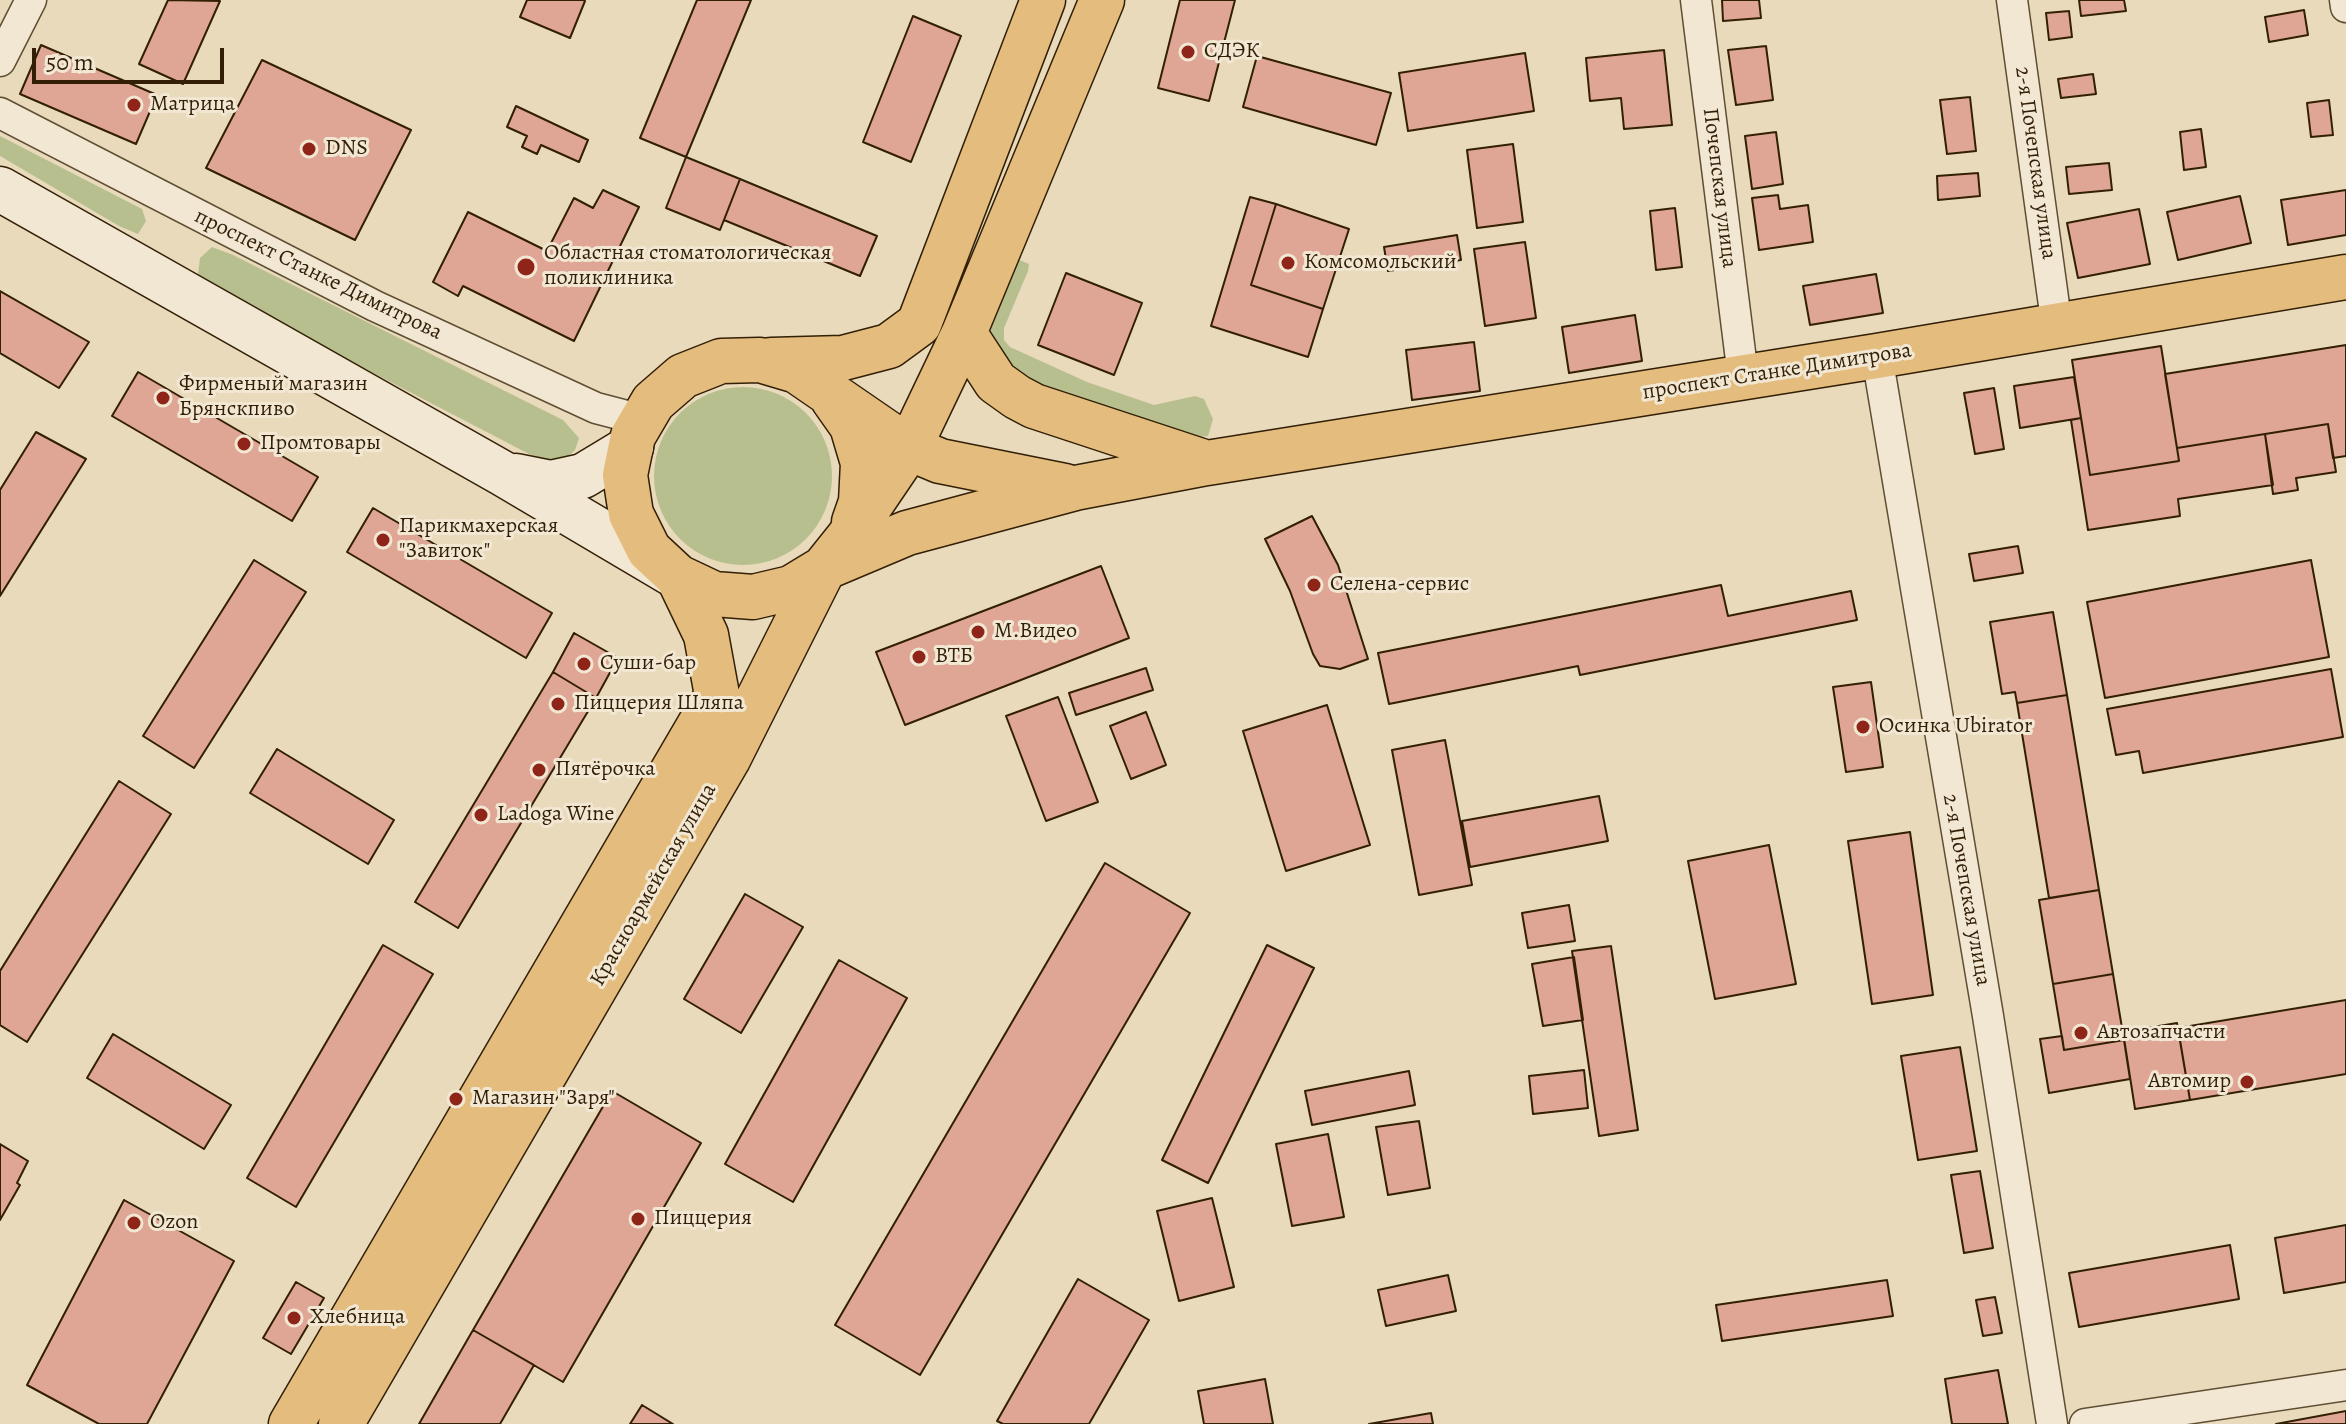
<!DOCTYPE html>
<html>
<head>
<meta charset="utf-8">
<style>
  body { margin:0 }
  #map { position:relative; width:2346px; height:1424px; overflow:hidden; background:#e9dabc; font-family:Alegreya,serif }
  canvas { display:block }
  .scale { position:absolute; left:32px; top:48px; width:192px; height:36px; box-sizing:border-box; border:4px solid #321f05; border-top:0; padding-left:10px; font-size:24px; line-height:28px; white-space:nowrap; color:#321f05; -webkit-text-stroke:6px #f1e7d3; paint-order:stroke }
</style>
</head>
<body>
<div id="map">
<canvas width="2346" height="1424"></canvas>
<div class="scale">50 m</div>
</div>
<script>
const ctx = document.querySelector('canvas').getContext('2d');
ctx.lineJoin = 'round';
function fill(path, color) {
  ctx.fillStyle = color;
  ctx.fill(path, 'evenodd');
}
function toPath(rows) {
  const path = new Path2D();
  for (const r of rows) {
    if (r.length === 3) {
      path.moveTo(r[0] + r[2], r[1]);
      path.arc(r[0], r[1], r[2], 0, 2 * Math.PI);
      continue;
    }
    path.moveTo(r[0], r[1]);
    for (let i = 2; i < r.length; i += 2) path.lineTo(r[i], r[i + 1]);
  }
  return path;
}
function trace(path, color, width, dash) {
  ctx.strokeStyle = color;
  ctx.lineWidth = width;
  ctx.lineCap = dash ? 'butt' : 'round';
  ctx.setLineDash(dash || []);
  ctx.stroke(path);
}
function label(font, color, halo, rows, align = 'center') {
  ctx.font = font + ' Alegreya,serif';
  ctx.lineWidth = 6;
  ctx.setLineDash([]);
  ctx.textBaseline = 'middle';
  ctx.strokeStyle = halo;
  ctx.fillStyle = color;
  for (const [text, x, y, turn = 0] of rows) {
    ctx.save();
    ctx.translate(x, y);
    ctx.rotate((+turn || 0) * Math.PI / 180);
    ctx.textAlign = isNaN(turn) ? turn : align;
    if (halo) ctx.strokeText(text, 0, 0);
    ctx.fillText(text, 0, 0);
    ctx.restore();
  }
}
const green = toPath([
  [0,136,142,209,146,221,138,234,119,226,0,156],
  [212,247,233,255,563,420,579,438,575,450,560,464,529,454,246,307,213,287,198,274,200,258],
  [1017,259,1029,264,1028,271,1004,328,1004,340,1010,347,1087,382,1154,405,1195,396,1204,399,1213,419,1208,436,1186,438,1024,380,982,346],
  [743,476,89]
]);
const building = toPath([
  [168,0,220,1,183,84,139,64,168,0],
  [527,0,583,0,585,1,570,38,520,17,527,0],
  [697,0,751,0,686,157,640,138,697,0],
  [1180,0,1235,0,1209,101,1158,88,1180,0],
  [1722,0,1759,0,1761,18,1723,21,1722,0],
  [2079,0,2124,0,2126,11,2081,16,2079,0],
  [2304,10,2308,35,2269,42,2265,17,2304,10],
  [2069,11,2072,37,2049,40,2046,13,2069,11],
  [913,16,961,36,911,162,863,142,913,16],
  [41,45,157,95,136,144,20,94,41,45],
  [1766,46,1773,100,1736,105,1728,50,1766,46],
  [1664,50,1672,125,1624,129,1621,98,1590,101,1586,58,1664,50],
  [1525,53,1534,111,1408,131,1399,73,1525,53],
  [1257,56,1391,93,1376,145,1243,107,1257,56],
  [262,60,411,130,355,240,206,168,262,60],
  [2093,74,2096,94,2061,98,2058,79,2093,74],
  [1970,97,1976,151,1947,154,1940,100,1970,97],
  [2329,100,2333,135,2311,137,2307,103,2329,100],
  [516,106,588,140,579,162,541,145,537,154,522,147,527,136,507,127,516,106],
  [2201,129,2206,167,2184,170,2180,132,2201,129],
  [1776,132,1783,184,1752,189,1745,136,1776,132],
  [1513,144,1523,222,1477,228,1467,150,1513,144],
  [686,157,740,179,720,230,666,208,686,157],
  [2109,163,2112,190,2069,194,2066,167,2109,163],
  [1978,173,1980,196,1938,200,1937,176,1978,173],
  [740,179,877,236,860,276,724,220,740,179],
  [603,190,639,207,574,341,463,286,458,296,433,282,468,212,547,251,574,198,593,208,603,190],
  [2346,190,2346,235,2288,245,2281,200,2346,190],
  [1778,195,1780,209,1808,205,1813,242,1759,250,1752,198,1778,195],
  [2240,196,2251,243,2178,260,2167,212,2240,196],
  [1250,197,1276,204,1251,285,1323,309,1308,357,1211,326,1250,197],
  [1276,204,1349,229,1323,309,1251,285,1276,204],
  [1675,208,1682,267,1656,270,1650,211,1675,208],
  [2139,209,2150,264,2078,278,2067,223,2139,209],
  [1457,235,1461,260,1388,271,1384,247,1457,235],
  [1525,242,1536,318,1485,326,1474,249,1525,242],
  [1066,273,1142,303,1114,375,1038,345,1066,273],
  [1876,274,1883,313,1810,325,1803,286,1876,274],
  [0,291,89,342,59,388,0,353,0,291],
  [1635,315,1642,361,1569,373,1562,327,1635,315],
  [1474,342,1480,391,1412,400,1406,350,1474,342],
  [2346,345,2346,456,2333,458,2328,424,2177,448,2165,374,2346,345],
  [2161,346,2179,461,2090,475,2072,360,2161,346],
  [138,372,318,477,292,521,112,416,138,372],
  [2074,377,2081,418,2020,428,2014,386,2074,377],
  [1994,388,2004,449,1975,454,1964,393,1994,388],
  [2081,418,2090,475,2179,461,2177,448,2265,434,2273,485,2178,499,2180,516,2088,530,2071,420,2081,418],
  [2328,424,2336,472,2296,478,2298,490,2273,494,2265,434,2328,424],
  [36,432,86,459,0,596,0,490,36,432],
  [373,508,552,613,526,658,347,552,373,508],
  [1312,516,1338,565,1368,659,1340,669,1320,666,1313,654,1290,591,1265,539,1312,516],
  [2018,546,2023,573,1974,581,1969,554,2018,546],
  [254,560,306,592,194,768,143,736,254,560],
  [2311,560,2329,657,2105,698,2087,602,2311,560],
  [1101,566,1129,638,905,725,876,652,1101,566],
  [1721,585,1728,616,1851,591,1857,620,1580,675,1578,666,1389,704,1378,653,1721,585],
  [2053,612,2067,695,2017,703,2015,692,2002,694,1990,622,2053,612],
  [574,633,618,658,596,698,553,672,574,633],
  [1146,668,1153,690,1076,715,1069,693,1146,668],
  [2331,669,2343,737,2143,773,2139,751,2116,755,2107,709,2331,669],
  [553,672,596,698,458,928,415,902,553,672],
  [1871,682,1883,767,1846,772,1833,687,1871,682],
  [2067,695,2099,890,2049,898,2017,703,2067,695],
  [1058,697,1098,802,1046,821,1006,716,1058,697],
  [1327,705,1370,845,1286,871,1243,731,1327,705],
  [1146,712,1166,765,1131,779,1110,726,1146,712],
  [1445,740,1472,885,1419,895,1392,750,1445,740],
  [277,749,394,820,368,864,250,793,277,749],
  [119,781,171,814,27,1042,0,1025,0,971,119,781],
  [1599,796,1608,841,1470,867,1462,821,1599,796],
  [1910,832,1933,995,1872,1004,1848,841,1910,832],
  [1769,845,1796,984,1715,999,1688,861,1769,845],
  [1105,863,1190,913,920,1375,835,1325,1105,863],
  [2099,890,2113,974,2053,984,2039,900,2099,890],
  [745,894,803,927,741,1033,684,999,745,894],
  [1569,905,1575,941,1528,948,1522,913,1569,905],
  [383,945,433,974,296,1207,247,1178,383,945],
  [1267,945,1314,968,1208,1183,1162,1160,1267,945],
  [1611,946,1638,1130,1599,1136,1572,951,1611,946],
  [1574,957,1583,1020,1543,1026,1532,964,1574,957],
  [839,960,907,998,793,1202,725,1164,839,960],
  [2113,974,2124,1040,2064,1050,2053,984,2113,974],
  [2346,1000,2346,1074,2190,1100,2178,1028,2346,1000],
  [2177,1023,2190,1100,2135,1109,2123,1032,2177,1023],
  [113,1034,231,1105,204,1149,87,1078,113,1034],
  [2062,1036,2064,1050,2124,1040,2130,1079,2049,1093,2040,1039,2062,1036],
  [1960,1047,1977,1151,1918,1160,1901,1056,1960,1047],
  [1584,1070,1588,1108,1533,1114,1529,1076,1584,1070],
  [1409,1071,1415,1105,1312,1125,1305,1091,1409,1071],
  [612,1091,701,1143,563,1382,473,1330,612,1091],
  [1419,1121,1430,1188,1388,1195,1376,1127,1419,1121],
  [1328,1134,1344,1217,1292,1226,1276,1144,1328,1134],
  [0,1144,28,1161,17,1183,20,1185,0,1220,0,1144],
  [1980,1171,1993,1248,1964,1253,1951,1175,1980,1171],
  [1212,1198,1234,1287,1179,1301,1157,1211,1212,1198],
  [124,1200,234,1261,147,1424,99,1424,27,1385,124,1200],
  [2346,1225,2346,1282,2284,1293,2275,1238,2346,1225],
  [2230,1245,2239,1299,2079,1327,2069,1273,2230,1245],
  [1448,1275,1456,1311,1386,1326,1378,1290,1448,1275],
  [1078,1279,1149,1320,1089,1424,1003,1424,997,1421,1078,1279],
  [1887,1280,1893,1316,1722,1341,1716,1305,1887,1280],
  [296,1282,324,1298,291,1354,263,1338,296,1282],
  [1995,1297,2002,1333,1983,1336,1976,1300,1995,1297],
  [473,1330,534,1365,500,1424,419,1424,473,1330],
  [1998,1370,2008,1424,1952,1424,1945,1379,1998,1370],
  [1265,1379,1273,1424,1204,1424,1198,1391,1265,1379],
  [642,1405,673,1424,630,1424,642,1405],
  [2346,1411,2346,1424,2276,1424,2346,1411],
  [1431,1413,1433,1424,1369,1424,1431,1413]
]);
const minor = toPath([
  [1696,0,1743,376],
  [2012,0,2057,327],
  [2345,0,2346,7],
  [0,61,31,0],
  [0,113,375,306,596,408,642,420],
  [1877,356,1988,1016,2052,1424],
  [2085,1424,2346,1385]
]);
const secondary = toPath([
  [0,189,502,473,671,573],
  [516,476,551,483,583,476,631,447]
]);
const primary = toPath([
  [964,333,996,382,1017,397,1034,406,1201,461],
  [771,360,843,358,889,346,919,324,1043,0],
  [833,399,852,426,863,463,861,502,854,522],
  [1065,486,940,461,909,448,797,371,760,360,721,361,683,376,653,402,633,436,625,475,631,514,649,550,678,577,714,594,753,597,791,588,824,568,848,538,909,448,964,333,1102,0],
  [291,1424,717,695,706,635,678,577],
  [341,1424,728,759,824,568,907,533,1075,488,1207,463,1877,356,2346,277]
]);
const markers = [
  [1188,52,8,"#8f2418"],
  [134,105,8,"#8f2418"],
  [309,149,8,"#8f2418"],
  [1288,263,8,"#8f2418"],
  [526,267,10,"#8f2418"],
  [163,398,8,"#8f2418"],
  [244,444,8,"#8f2418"],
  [383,540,8,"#8f2418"],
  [1314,585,8,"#8f2418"],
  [978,632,8,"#8f2418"],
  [919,657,8,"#8f2418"],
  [584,664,8,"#8f2418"],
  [558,704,8,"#8f2418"],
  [1863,727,8,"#8f2418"],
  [539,770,8,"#8f2418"],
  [481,815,8,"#8f2418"],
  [2081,1033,8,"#8f2418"],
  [2247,1082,8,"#8f2418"],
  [456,1099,8,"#8f2418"],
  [638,1219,8,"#8f2418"],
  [134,1223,8,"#8f2418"],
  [294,1318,8,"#8f2418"]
];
const poiNames = [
  ["СДЭК",1204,52],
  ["Матрица",150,105],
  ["DNS",325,149],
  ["Областная стоматологическая",544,254],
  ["поликлиника",544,279],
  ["Комсомольский",1304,263],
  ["Фирменый магазин",179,385],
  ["Брянскпиво",179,410],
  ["Промтовары",260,444],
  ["Парикмахерская",399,527],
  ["\"Завиток\"",399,552],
  ["Селена-сервис",1330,585],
  ["М.Видео",994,632],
  ["ВТБ",935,657],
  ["Суши-бар",600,664],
  ["Пиццерия Шляпа",574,704],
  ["Осинка Ubirator",1879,727],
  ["Пятёрочка",555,770],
  ["Ladoga Wine",497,815],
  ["Автозапчасти",2097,1033],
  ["Автомир",2231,1082,"right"],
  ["Магазин \"Заря\"",472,1099],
  ["Пиццерия",654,1219],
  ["Ozon",150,1223],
  ["Хлебница",310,1318]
];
const streetNames = [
  ["2-я Почепская улица",2035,163,82],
  ["Почепская улица",1719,188,83],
  ["проспект Станке Димитрова",318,275,26],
  ["проспект Станке Димитрова",1777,372,-9],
  ["Красноармейская улица",654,885,-60],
  ["2-я Почепская улица",1966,890,80]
];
fill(green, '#b8bf8f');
fill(building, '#dfa695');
trace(building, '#321f05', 2);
trace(minor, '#604e33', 33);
trace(secondary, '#321f05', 47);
trace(primary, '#321f05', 47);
trace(minor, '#f1e7d3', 30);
trace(secondary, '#f1e7d3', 44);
trace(primary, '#e4bd7e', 44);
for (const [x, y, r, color] of markers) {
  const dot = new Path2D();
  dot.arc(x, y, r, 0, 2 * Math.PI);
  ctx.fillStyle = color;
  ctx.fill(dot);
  trace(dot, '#f1e7d3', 3);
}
label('22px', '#321f05', '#f1e7d3', poiNames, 'left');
label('22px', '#321f05', '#f1e7d3', streetNames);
</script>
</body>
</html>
